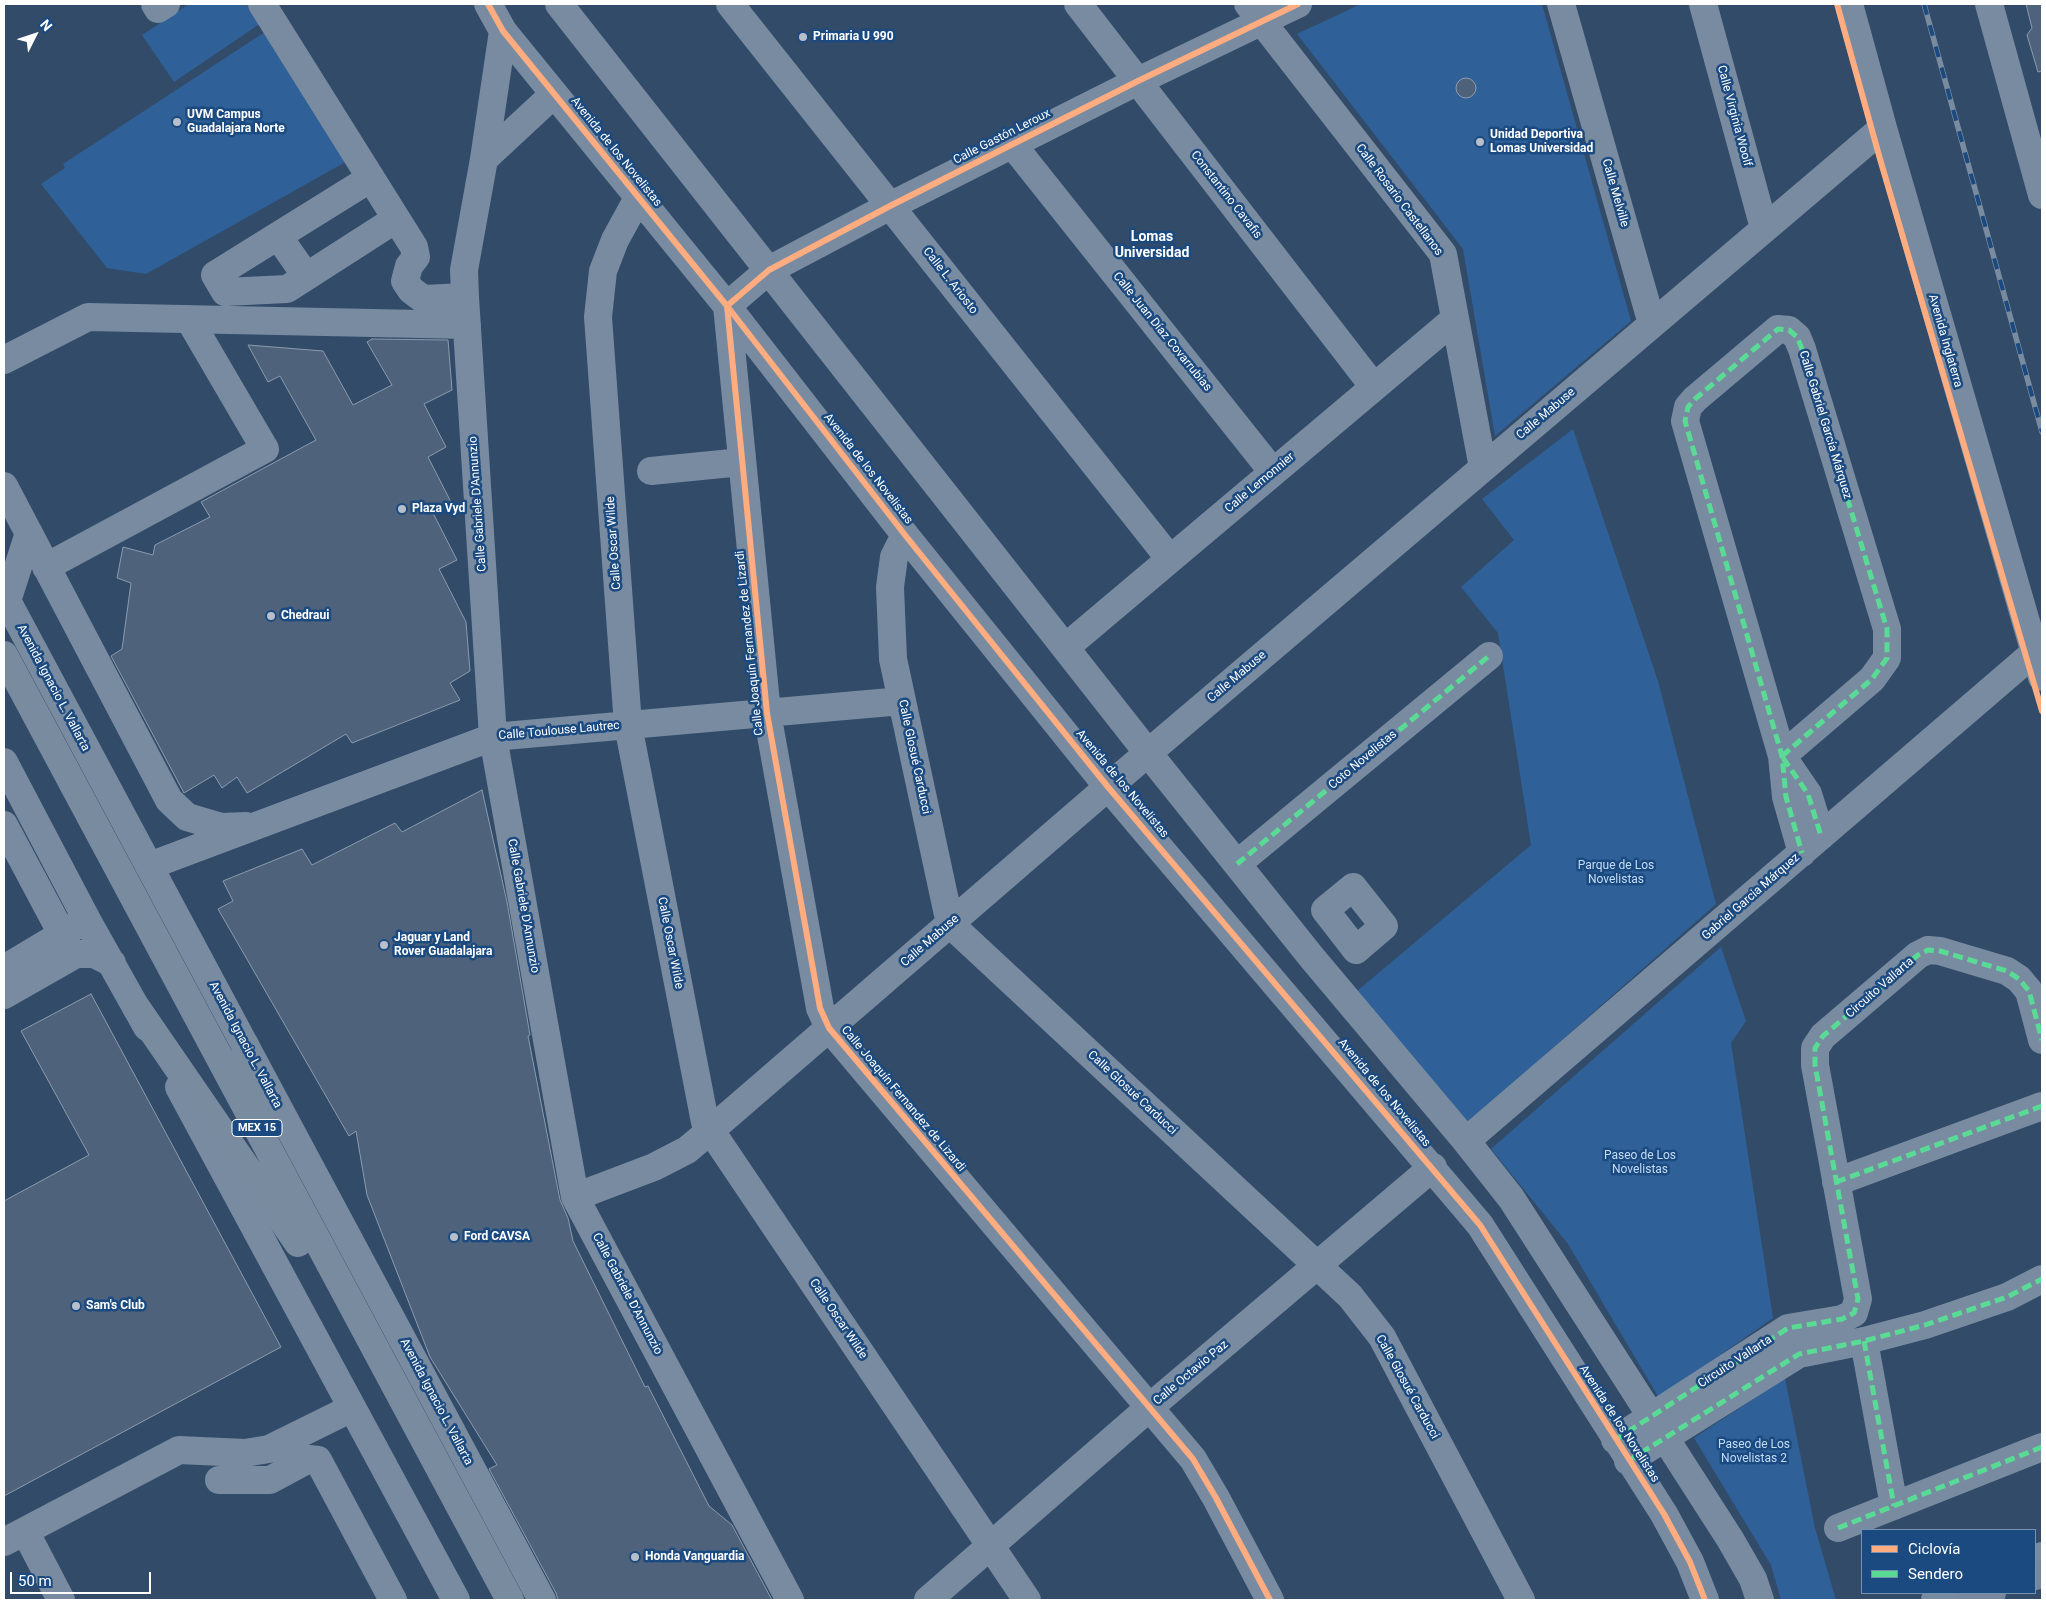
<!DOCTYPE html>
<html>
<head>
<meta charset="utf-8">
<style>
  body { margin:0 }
  #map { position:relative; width:2046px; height:1604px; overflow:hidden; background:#324b69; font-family:Roboto,sans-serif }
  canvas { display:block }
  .frame { position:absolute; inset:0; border:5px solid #fff; pointer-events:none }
  .legend { position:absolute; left:1861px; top:1529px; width:175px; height:65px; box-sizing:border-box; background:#1b4a80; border:1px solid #7692b3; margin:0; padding:6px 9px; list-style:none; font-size:15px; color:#fff }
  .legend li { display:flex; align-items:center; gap:10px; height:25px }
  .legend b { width:25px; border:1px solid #7692b3 }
  .north { position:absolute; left:10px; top:10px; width:50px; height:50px; -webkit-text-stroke:4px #1b4a80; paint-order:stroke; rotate:49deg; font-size:14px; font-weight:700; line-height:20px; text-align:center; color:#fff }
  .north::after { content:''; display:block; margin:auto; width:18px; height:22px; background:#fff; clip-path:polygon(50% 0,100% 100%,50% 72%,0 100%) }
  .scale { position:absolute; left:10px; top:1572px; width:141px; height:22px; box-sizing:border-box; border:2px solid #fff; border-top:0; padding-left:6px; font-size:15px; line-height:18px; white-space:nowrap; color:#fff; -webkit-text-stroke:4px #1b4a80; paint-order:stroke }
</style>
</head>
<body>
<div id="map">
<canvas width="2046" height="1604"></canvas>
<div class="frame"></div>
<ul class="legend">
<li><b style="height:6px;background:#ffac80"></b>Ciclovía</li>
<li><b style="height:6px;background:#5adb95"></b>Sendero</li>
</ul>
<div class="north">N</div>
<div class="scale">50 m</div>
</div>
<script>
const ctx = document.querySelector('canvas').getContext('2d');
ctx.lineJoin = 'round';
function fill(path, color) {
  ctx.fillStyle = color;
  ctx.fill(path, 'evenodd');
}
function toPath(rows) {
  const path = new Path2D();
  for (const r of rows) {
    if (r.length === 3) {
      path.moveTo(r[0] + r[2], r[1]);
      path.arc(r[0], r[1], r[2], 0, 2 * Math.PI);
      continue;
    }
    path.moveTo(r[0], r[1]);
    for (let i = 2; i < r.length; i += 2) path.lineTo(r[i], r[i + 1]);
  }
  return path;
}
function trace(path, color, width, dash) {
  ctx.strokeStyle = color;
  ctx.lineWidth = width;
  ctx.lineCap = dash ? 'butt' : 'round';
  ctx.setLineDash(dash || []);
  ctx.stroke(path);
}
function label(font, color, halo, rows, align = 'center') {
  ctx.font = font + ' Roboto,sans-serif';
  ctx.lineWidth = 5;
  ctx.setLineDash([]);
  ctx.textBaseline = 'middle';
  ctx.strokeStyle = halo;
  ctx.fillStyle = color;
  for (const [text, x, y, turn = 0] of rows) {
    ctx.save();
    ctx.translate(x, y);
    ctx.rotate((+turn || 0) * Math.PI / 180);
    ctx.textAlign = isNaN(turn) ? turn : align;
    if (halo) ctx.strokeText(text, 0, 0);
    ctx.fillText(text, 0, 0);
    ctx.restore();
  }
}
const green = toPath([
  [189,4,249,4,261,23,174,82,142,35],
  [1361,4,1542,4,1631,321,1495,436,1463,249,1297,34],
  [268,30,349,160,146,274,107,268,41,184,65,168,63,164],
  [1573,429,1658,681,1716,904,1468,1123,1357,991,1531,845,1498,633,1461,587,1514,540,1482,499],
  [1721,947,1746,1021,1731,1043,1773,1318,1659,1398,1568,1244,1491,1149],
  [1785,1378,1815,1528,1836,1600,1781,1600,1771,1565,1694,1438]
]);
const building = toPath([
  [2026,4,2042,4,2042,71,2038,72,2027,35,2032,28,2026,4],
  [1466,88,10],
  [372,339,448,340,452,390,424,404,446,447,428,457,452,504,433,513,457,560,439,569,466,622,470,671,450,683,460,700,352,743,346,734,247,793,237,777,222,788,214,775,184,793,111,656,122,649,131,583,117,578,123,547,153,555,155,545,210,517,201,502,316,440,280,376,268,382,248,345,323,351,353,405,392,385,367,342,372,339],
  [482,790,507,902,530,1035,528,1036,560,1200,568,1218,573,1241,645,1387,648,1386,709,1506,732,1525,772,1600,558,1600,556,1593,489,1469,497,1465,430,1357,367,1195,356,1131,349,1136,218,909,233,901,223,881,302,849,312,865,395,823,402,832,482,790],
  [91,994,281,1347,4,1496,4,1201,89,1155,21,1031,91,994]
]);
const minor = toPath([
  [155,4,158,9,166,4],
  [262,4,414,247,416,257,409,266,405,281,411,290,423,299,465,297],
  [488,4,503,31,727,306,905,535,1108,787,1480,1225,1664,1514,1690,1562,1705,1600],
  [559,4,1148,753,1313,959,1466,1141,1511,1198,1730,1539,1753,1579,1760,1600],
  [730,4,1170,559],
  [1078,4,1374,387],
  [1248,4,1443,254,1483,468],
  [1561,4,1652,324],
  [1703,4,1764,228],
  [1849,4,1883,128,2042,677],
  [1989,4,2042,195],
  [503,31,484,159,464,270,465,297,493,737,575,1197,790,1600],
  [1012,144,1273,472],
  [484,159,554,94],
  [371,178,215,275,225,292,287,289,396,219],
  [638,198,615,240,603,271,598,317,628,725,705,1122,1027,1600],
  [278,236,306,276],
  [4,360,88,317,467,325],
  [651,471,742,462],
  [4,486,169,800,187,817,221,827,246,826],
  [905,535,894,557,890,587,893,659,950,924,1350,1296,1382,1337,1521,1600],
  [46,567,265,449,189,319],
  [4,595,542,1600],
  [7,601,29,533],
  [1066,647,1455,319],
  [1782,756,1872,679,1887,658,1887,629,1802,349,1797,337,1789,330,1778,329,1695,399,1688,407,1685,421,1782,756,1786,797,1802,853],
  [1784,759,1808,794,1821,836],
  [4,762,87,920,147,1027],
  [4,825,62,934],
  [1237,864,1489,656],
  [149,866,493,737,902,701],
  [1353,887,1384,926,1356,950,1325,910,1353,887],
  [4,969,79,924],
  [4,995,76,954,94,954,112,963],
  [179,1087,456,1600],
  [1466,1141,2035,652],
  [1836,1182,2042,1106],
  [575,1197,654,1167,687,1150,711,1130,1108,787,1883,128],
  [1864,1341,1894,1506],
  [1615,1440,1788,1328,1842,1319,1854,1313,1858,1299,1815,1065,1815,1048,1823,1036,1918,955,1928,950,1940,951,2007,971,2019,979,2029,991,2042,1040],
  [1628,1461,1799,1354,1864,1341,1925,1325,2007,1297,2042,1279],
  [219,1480,270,1480,309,1459,318,1460,393,1600],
  [1838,1528,2042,1447],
  [25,1531,61,1600],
  [4,1542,179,1450,245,1453,269,1449,352,1408],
  [2035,1559,2042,1556],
  [928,1600,1150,1407,1433,1167],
  [1270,1600,1216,1498,1193,1459,829,1028,820,1008,767,713,727,306,769,270,890,206,1138,81,1298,4],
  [1935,1600,1953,1593]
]);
const major = toPath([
  [2035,1576,2042,1574],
  [1973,1600,1992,1593]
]);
const highway = toPath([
  [4,655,510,1600],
  [136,1007,298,1243],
  [245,1045,259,1115]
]);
const rail = toPath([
  [1924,4,2042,432]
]);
const quiet = toPath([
  [1782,756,1872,679,1887,658,1887,629,1802,349,1797,337,1789,330,1778,329,1695,399,1688,407,1685,421,1782,756,1786,797,1802,853],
  [1783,758,1808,794,1821,836],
  [1237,864,1489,656],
  [1836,1182,2042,1106],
  [1864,1341,1894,1506],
  [1615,1440,1788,1328,1842,1319,1854,1313,1858,1299,1815,1065,1815,1048,1823,1036,1918,955,1928,950,1940,951,2007,971,2019,979,2029,991,2042,1040],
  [1628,1461,1799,1354,1864,1341,1925,1325,2007,1297,2042,1279],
  [1838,1528,2042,1447]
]);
const cycleway = toPath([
  [488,4,503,31,727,306,905,535,1108,787,1480,1225,1664,1514,1690,1562,1705,1600],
  [1837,4,1880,159,2042,711],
  [1270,1600,1216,1498,1193,1459,829,1028,820,1008,767,713,727,306,769,270,890,206,1138,81,1298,4]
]);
const markers = [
  [803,37,5,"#b7c0ca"],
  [177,122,5,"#b7c0ca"],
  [1480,142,5,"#b7c0ca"],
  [402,509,5,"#b7c0ca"],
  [271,616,5,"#b7c0ca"],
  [384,945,5,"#b7c0ca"],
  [454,1237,5,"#b7c0ca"],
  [76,1306,5,"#b7c0ca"],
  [635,1557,5,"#b7c0ca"]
];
const shields = [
  [257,1128,50]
];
const shieldNames = [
  ["MEX 15",257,1128]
];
const poiNames = [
  ["Primaria U 990",813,37],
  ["UVM Campus",187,115],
  ["Guadalajara Norte",187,129],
  ["Unidad Deportiva",1490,135],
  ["Lomas Universidad",1490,149],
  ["Plaza Vyd",412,509],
  ["Chedraui",281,616],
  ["Jaguar y Land",394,938],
  ["Rover Guadalajara",394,952],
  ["Ford CAVSA",464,1237],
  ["Sam's Club",86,1306],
  ["Honda Vanguardia",645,1557]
];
const streetNames = [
  ["Calle Virginia Woolf",1734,116,75],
  ["Calle Gastón Leroux",1002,137,-27],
  ["Avenida de los Novelistas",616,152,51],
  ["Calle Melville",1615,193,74],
  ["Constantino Cavafis",1226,195,52],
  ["Calle Rosario Castellanos",1399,200,53],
  ["Calle L. Ariosto",950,281,52],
  ["Calle Juan Díaz Covarrubias",1162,332,51],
  ["Avenida Inglaterra",1945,341,74],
  ["Calle Mabuse",1546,414,-40],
  ["Calle Gabriel García Márquez",1825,425,73],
  ["Avenida de los Novelistas",868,469,52],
  ["Calle Lemonnier",1260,483,-40],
  ["Calle Gabriele D'Annunzio",478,504,-94],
  ["Calle Oscar Wilde",614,543,-94],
  ["Calle Joaquín Fernandez de Lizardi",750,643,-96],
  ["Calle Mabuse",1237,677,-40],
  ["Avenida Ignacio L. Vallarta",53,688,62],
  ["Calle Toulouse Lautrec",559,731,-5],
  ["Calle Glosué Carducci",914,757,78],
  ["Coto Novelistas",1363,760,-40],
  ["Avenida de los Novelistas",1122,784,50],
  ["Gabriel Garcia Márquez",1751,897,-41],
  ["Calle Gabriele D'Annunzio",523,906,80],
  ["Calle Mabuse",930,941,-41],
  ["Calle Oscar Wilde",670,943,79],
  ["Circuito Vallarta",1880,988,-41],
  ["Avenida Ignacio L. Vallarta",245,1045,62],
  ["Calle Glosué Carducci",1132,1093,43],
  ["Avenida de los Novelistas",1384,1093,50],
  ["Calle Joaquín Fernandez de Lizardi",903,1099,50],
  ["Calle Gabriele D'Annunzio",627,1294,62],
  ["Calle Oscar Wilde",838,1319,56],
  ["Circuito Vallarta",1735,1362,-33],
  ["Calle Octavio Paz",1191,1373,-40],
  ["Calle Glosué Carducci",1407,1387,61],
  ["Avenida Ignacio L. Vallarta",436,1402,62],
  ["Avenida de los Novelistas",1619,1424,57]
];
const parkNames = [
  ["Parque de Los",1616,866],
  ["Novelistas",1616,880],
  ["Paseo de Los",1640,1156],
  ["Novelistas",1640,1170],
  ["Paseo de Los",1754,1445],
  ["Novelistas 2",1754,1459]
];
const neighbourhoodNames = [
  ["Lomas",1152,237],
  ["Universidad",1152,253]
];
fill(green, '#2f6198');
fill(building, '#4e637b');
trace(building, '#8b9bae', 1);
trace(minor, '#788ba0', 28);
trace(major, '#76879e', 28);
trace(highway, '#798b9f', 28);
trace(rail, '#798b9f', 5.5);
trace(rail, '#1b4a80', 4, [11]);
trace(quiet, '#5adb95', 5, [10, 5]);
trace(cycleway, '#ffac80', 6);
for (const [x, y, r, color] of markers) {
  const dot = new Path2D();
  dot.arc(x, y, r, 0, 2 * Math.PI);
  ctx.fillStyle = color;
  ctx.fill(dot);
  trace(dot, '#1b4a80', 2);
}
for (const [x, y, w] of shields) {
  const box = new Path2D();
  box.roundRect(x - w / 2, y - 8.5, w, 17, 4);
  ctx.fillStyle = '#1b4a80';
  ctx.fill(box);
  trace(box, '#fff', 1);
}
label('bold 11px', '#fff', null, shieldNames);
label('bold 12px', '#fff', '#1b4a80', poiNames, 'left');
label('12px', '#fff', '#1b4a80', streetNames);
label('12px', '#c3dcf7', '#1b4a80', parkNames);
label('bold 14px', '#fff', '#1b4a80', neighbourhoodNames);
</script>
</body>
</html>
